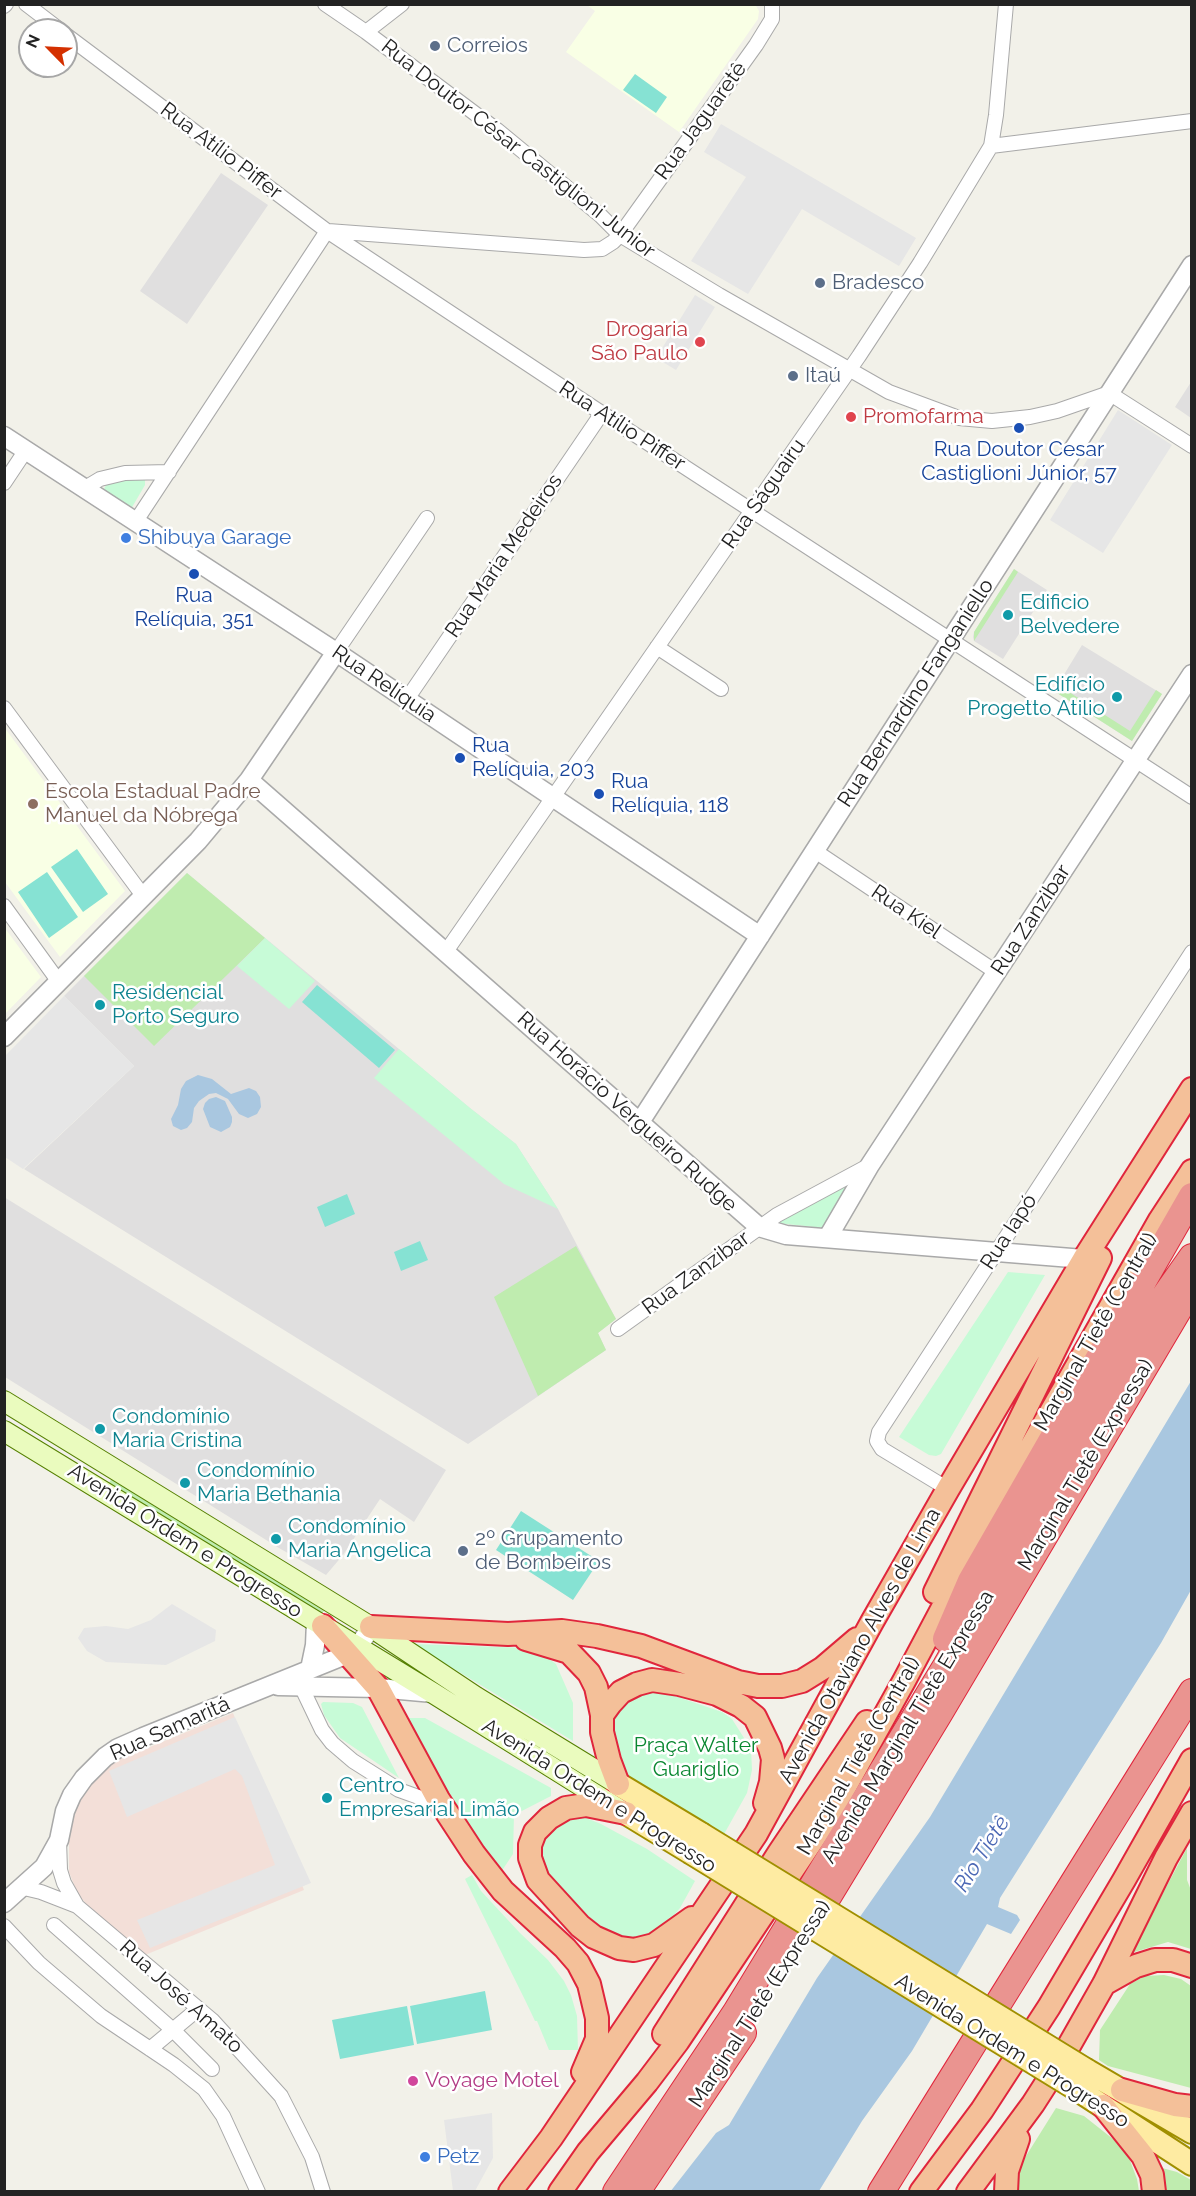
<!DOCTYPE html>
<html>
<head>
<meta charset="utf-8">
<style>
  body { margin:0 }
  #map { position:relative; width:1196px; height:2196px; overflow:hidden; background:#f2f1e9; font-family:Raleway,sans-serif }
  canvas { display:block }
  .frame { position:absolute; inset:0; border:6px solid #222; pointer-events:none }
  .north { position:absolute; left:18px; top:18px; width:60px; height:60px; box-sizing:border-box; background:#fff; border:2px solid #a7a7a7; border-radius:50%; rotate:294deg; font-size:16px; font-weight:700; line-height:24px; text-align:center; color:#222 }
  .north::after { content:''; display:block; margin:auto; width:21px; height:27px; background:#d43000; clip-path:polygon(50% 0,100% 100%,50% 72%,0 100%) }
</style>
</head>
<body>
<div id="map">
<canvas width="1196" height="2196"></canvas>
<div class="frame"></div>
<div class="north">N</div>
</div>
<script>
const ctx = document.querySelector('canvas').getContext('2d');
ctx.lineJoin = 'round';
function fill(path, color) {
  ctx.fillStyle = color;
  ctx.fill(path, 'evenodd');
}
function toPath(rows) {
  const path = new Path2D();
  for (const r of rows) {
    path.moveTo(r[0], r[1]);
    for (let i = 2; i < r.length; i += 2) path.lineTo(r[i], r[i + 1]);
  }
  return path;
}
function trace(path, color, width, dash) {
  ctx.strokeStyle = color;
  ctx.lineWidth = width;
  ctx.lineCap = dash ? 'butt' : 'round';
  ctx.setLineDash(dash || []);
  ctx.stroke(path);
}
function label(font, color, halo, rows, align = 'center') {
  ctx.font = font + ' Raleway,sans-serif';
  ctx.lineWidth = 5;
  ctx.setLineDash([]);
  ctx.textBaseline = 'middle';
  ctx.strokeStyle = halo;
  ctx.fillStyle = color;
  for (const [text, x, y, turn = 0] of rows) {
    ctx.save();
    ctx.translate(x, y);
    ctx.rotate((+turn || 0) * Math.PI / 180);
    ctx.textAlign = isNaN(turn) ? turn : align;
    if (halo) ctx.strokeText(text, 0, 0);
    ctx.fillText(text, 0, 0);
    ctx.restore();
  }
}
const residential = toPath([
  [221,173,268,205,187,324,140,291],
  [1191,382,1191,418,1175,407],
  [1014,569,1047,590,1003,659,974,641,973,637,974,632],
  [1082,645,1162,694,1132,741,1054,691],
  [187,873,470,1108,516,1144,558,1209,616,1319,598,1333,606,1350,468,1444,24,1169,134,1066,64,996],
  [4,1197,446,1470,414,1522,380,1499,343,1555,326,1575,279,1548,5,1377]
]);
const commercial = toPath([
  [233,1713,304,1890,145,1955,95,1916,77,1892,69,1872,69,1828,74,1804,97,1775,118,1760]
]);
const education = toPath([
  [755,4,759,11,758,19,679,132,566,52,595,11,587,5],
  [4,727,125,891,60,957,5,882],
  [4,927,41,977,5,1014,4,1014]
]);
const grass = toPath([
  [1014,569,1018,572,974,641,974,632],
  [1058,685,1130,731,1156,690,1162,694,1132,741,1054,691],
  [187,873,265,938,154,1046,84,976],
  [576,1246,616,1319,598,1333,606,1350,538,1396,494,1297],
  [112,1478,325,1609,322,1614,109,1483],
  [1187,1848,1187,1880,1192,1893,1191,1949,1168,1942,1131,1953],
  [1164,1975,1181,1979,1191,1986,1191,2088,1108,2066,1099,2060,1100,2030,1130,1984,1145,1976],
  [1056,2108,1084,2116,1113,2139,1128,2155,1137,2179,1139,2191,1013,2192,1016,2172],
  [1162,2168,1177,2172,1191,2180,1191,2191,1165,2191]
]);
const park = toPath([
  [141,477,145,478,145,485,131,509,103,491,107,483],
  [265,938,315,981,289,1009,237,966],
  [399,1049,470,1108,516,1144,558,1209,504,1184,374,1078],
  [853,1180,824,1228,777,1223,816,1196],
  [1008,1272,1045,1275,941,1454,936,1456,929,1455,899,1437],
  [413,1644,526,1648,549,1659,556,1664,573,1703,573,1741],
  [651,1688,722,1712,732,1719,751,1749,752,1770,747,1793,723,1836,640,1785,619,1768,608,1715,618,1700],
  [323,1702,353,1703,362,1707,399,1778,340,1738,324,1715,321,1704],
  [406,1718,425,1718,551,1788,551,1796,514,1815,513,1854,501,1872,446,1793],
  [581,1816,601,1824,647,1849,695,1881,680,1908,668,1922,647,1935,628,1939,609,1936,542,1882,538,1835,563,1817],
  [472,1875,481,1891,520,1933,548,1960,564,1981,571,1995,577,2016,578,2050,549,2050,537,2021,535,2021,526,2002,465,1879]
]);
const pitch = toPath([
  [635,74,667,97,656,113,623,90],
  [77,849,108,894,83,912,51,867],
  [47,872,78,917,49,938,18,892],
  [317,985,395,1050,379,1068,302,1002],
  [347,1194,355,1214,325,1227,317,1207],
  [420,1241,428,1260,401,1271,394,1252],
  [521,1511,599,1561,573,1600,496,1550],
  [485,1991,492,2030,417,2044,410,2006],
  [407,2006,414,2045,340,2059,332,2020]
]);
const parking = toPath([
  [721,124,916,238,899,266,802,209,748,294,691,261,746,177,704,152],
  [695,295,715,307,676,370,656,358],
  [1118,410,1172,445,1103,553,1050,520],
  [64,996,134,1066,23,1169,5,1157,5,1056],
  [172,1604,216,1630,215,1641,166,1665,106,1662,87,1651,78,1638,84,1628,106,1626,128,1629,151,1620],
  [235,1717,311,1883,150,1948,137,1920,275,1865,242,1776,235,1769,127,1817,109,1771],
  [492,2113,493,2158,475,2191,453,2191,444,2120]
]);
const water = toPath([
  [198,1075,212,1079,231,1094,249,1088,256,1091,260,1097,261,1107,257,1114,248,1118,239,1114,228,1099,216,1093,209,1094,199,1101,194,1108,192,1122,187,1128,181,1130,173,1126,171,1119,178,1105,181,1089,186,1081],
  [216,1097,225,1101,232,1117,232,1122,230,1127,221,1132,210,1127,203,1109,205,1103,209,1099],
  [1191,1381,1191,1590,1161,1643,1000,1898,998,1907,1017,1915,1020,1920,1011,1934,987,1924,912,2051,862,2121,819,2191,670,2192,716,2133,729,2125,817,1978,930,1817]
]);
const minor = toPath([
  [26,4,60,30],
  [325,4,366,32,497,130,600,215,620,235,719,295,889,392,959,418,992,421,1030,417,1057,411,1109,393,1192,446],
  [4,6,6,4],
  [366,32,402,4],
  [66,35,327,231,594,408,1192,797],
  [991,146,1192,121],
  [328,231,584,250,602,249,613,242,620,235,756,45,772,19,772,4],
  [4,483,26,450],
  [85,488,100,479,125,473,169,472],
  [136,521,327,231],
  [657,647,721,689],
  [336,652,427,518],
  [407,699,602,413],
  [4,708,144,897],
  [815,851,996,972],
  [4,906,59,982],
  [445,953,859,356,920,263,991,146,996,115,1006,4],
  [618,1329,777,1215,870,1165],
  [948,1489,882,1449,877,1441,879,1432,1192,952],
  [301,1686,322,1730,332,1743,353,1761,399,1790,424,1799,438,1799],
  [59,1840,60,1870,64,1883,77,1906],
  [24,1888,41,1892,77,1906,212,2020,281,2096,312,2157,323,2192],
  [54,1925,173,2030,212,2069],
  [4,1926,39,1963,101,2016,174,2065,204,2089,223,2116,258,2192],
  [150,2049,198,2009]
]);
const tertiary = toPath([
  [4,436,336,652,760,936],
  [249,780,759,1227,786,1235,1084,1259],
  [4,1037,198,841,249,780,336,652],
  [640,1122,1192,265],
  [828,1237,870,1165,1192,674],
  [310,1669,315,1645,316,1622],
  [278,1686,378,1688,433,1693],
  [4,1903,44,1867,59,1840,65,1811,72,1795,84,1778,105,1757,118,1748,143,1737,348,1654,358,1647,371,1627]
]);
const secondary = toPath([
  [4,1401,371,1627,476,1697,618,1784],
  [4,1431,433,1693,620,1810]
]);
const primary = toPath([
  [618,1784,701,1834],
  [626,1813,690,1852],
  [1086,2070,1192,2132],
  [1075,2088,1192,2164]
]);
const trunk = toPath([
  [935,1592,1100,1258],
  [323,1626,378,1688,438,1799,474,1854,503,1891,565,1948,578,1963,589,1984,597,2018,597,2039,583,2072],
  [371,1627,508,1634,562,1631,597,1636,641,1646,738,1682,758,1686,782,1686,802,1681,823,1668,857,1639],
  [526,1639,569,1652,589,1673,596,1687,602,1715,602,1732,609,1760,618,1784],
  [602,1715,610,1704,621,1692,637,1684,652,1680,679,1684,717,1694,741,1706,755,1717,770,1748,773,1759,771,1782,765,1803],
  [626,1813,586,1805,566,1808,549,1818,535,1832,530,1845,530,1858,538,1880,580,1926,594,1937,619,1948,634,1950,654,1945,692,1918],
  [1104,1984,1136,1966,1155,1960,1173,1960,1192,1966],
  [664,2034,779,1853,867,1722],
  [1122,2090,1175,2105,1192,2107],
  [1103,2106,1143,2156,1152,2175,1154,2192],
  [510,2192,551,2138,756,1834,872,1622,948,1489,1084,1259,1192,1089],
  [560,2192,588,2152,647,2082,678,2041,830,1814,904,1681,984,1530,1160,1220,1192,1171],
  [921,2192,982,2110,1049,2007,1124,1880,1192,1760],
  [968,2192,1033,2104,1058,2065,1104,1984,1166,1858,1192,1813],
  [1006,2192,1007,2171,1018,2139]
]);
const motorway = toPath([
  [946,1639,971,1581,1192,1196],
  [809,1928,939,1714,1192,1287],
  [640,2187,743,2033],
  [616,2192,736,2012,946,1666,1119,1361,1192,1257],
  [881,2192,1192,1692]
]);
const primaryBridge = toPath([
  [701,1834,1086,2070],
  [690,1852,1075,2088]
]);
const markers = [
  [435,46,6,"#5c6f8a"],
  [820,283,6,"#5c6f8a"],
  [700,342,6,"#e0444e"],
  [793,376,6,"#5c6f8a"],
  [851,417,6,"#e0444e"],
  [1019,428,6,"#1a4fb4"],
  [126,538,6,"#3f7fe0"],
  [194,574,6,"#1a4fb4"],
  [1008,615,6,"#0f9aa8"],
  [1117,697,6,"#0f9aa8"],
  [460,758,6,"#1a4fb4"],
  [599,794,6,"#1a4fb4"],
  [33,804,6,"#8d6e63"],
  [100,1005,6,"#0f9aa8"],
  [100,1429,6,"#0f9aa8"],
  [185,1483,6,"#0f9aa8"],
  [276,1539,6,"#0f9aa8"],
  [463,1551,6,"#5c6f8a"],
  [327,1798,6,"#0f9aa8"],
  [413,2081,6,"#d1479c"],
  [425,2157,6,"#3f7fe0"]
];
const serviceNames = [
  ["Correios",447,46],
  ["Bradesco",832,283],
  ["Itaú",805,376],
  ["2º Grupamento",475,1539],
  ["de Bombeiros",475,1563]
];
const streetNames = [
  ["Rua Jaguaretê",701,121,-54],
  ["Rua Doutor César Castiglioni Junior",518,149,38],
  ["Rua Atílio Piffer",221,151,37],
  ["Rua Atílio Piffer",622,426,33],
  ["Rua Ságuairu",764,494,-55],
  ["Rua Maria Medeiros",504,556,-56],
  ["Rua Relíquia",384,684,34],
  ["Rua Bernardino Fanganiello",916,693,-57],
  ["Rua Kiel",906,912,34],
  ["Rua Zanzibar",1031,920,-57],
  ["Rua Horácio Vergueiro Rudge",627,1112,42],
  ["Rua Iapó",1009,1232,-57],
  ["Rua Zanzibar",696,1273,-36],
  ["Marginal Tietê (Central)",1096,1332,-60],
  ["Marginal Tietê (Expressa)",1086,1465,-59],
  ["Avenida Ordem e Progresso",185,1541,32],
  ["Avenida Otaviano Alves de Lima",860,1646,-61],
  ["Avenida Marginal Tietê Expressa",908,1727,-59],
  ["Rua Samaritá",170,1729,-24],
  ["Marginal Tietê (Central)",859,1756,-60],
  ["Avenida Ordem e Progresso",599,1796,32],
  ["Rua José Amato",181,1997,42],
  ["Marginal Tietê (Expressa)",760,2004,-57],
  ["Avenida Ordem e Progresso",1012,2051,32]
];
const healthNames = [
  ["Drogaria",688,330],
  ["São Paulo",688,354],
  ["Promofarma",863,417,"left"]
];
const transitNames = [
  ["Rua Doutor Cesar",1019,450],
  ["Castiglioni Júnior, 57",1019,474],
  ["Rua",194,596],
  ["Relíquia, 351",194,620],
  ["Rua",472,746,"left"],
  ["Relíquia, 203",472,770,"left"],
  ["Rua",611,782,"left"],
  ["Relíquia, 118",611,806,"left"]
];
const shopNames = [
  ["Shibuya Garage",138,538],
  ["Petz",437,2157]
];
const cultureNames = [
  ["Edificio",1020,603],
  ["Belvedere",1020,627],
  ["Edifício",1105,685,"right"],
  ["Progetto Atilio",1105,709,"right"],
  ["Residencial",112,993],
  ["Porto Seguro",112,1017],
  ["Condomínio",112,1417],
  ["Maria Cristina",112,1441],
  ["Condomínio",197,1471],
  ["Maria Bethania",197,1495],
  ["Condomínio",288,1527],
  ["Maria Angelica",288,1551],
  ["Centro",339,1786],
  ["Empresarial Limão",339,1810]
];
const educationNames = [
  ["Escola Estadual Padre",45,792],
  ["Manuel da Nóbrega",45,816]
];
const parkNames = [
  ["Praça Walter",696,1746],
  ["Guariglio",696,1770]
];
const hotelNames = [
  ["Voyage Motel",425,2081]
];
const waterNames = [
  ["Rio Tietê",982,1854,-58]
];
fill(residential, '#e0dfdf');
fill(commercial, '#f3dfd8');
fill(education, '#f9ffe5');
fill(grass, '#bfecaf');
fill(park, '#c7fbd7');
fill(pitch, '#86e2d3');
fill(parking, '#e6e6e6');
fill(water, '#a9c7e0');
trace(minor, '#a9a9a9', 16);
trace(tertiary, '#a9a9a9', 21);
trace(secondary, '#568002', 22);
trace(primary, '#a08f00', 26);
trace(trunk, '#e0263c', 26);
trace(motorway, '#e0263c', 28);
trace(minor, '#fff', 14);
trace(tertiary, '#fff', 18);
trace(secondary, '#eafbbe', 20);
trace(primary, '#feeba2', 22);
trace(trunk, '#f4c099', 22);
trace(motorway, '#ea9490', 26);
trace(primaryBridge, '#a08f00', 26, []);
trace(primaryBridge, '#feeba2', 22);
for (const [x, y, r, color] of markers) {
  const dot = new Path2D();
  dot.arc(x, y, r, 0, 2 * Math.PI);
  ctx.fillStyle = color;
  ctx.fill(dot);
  trace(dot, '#fff', 2);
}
label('21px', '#4e5e75', '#fff', serviceNames, 'left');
label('21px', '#222', '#fff', streetNames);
label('21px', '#be3a42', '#fff', healthNames, 'right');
label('21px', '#164399', '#fff', transitNames);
label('21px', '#366cbe', '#fff', shopNames, 'left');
label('21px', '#0d838f', '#fff', cultureNames, 'left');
label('21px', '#785e54', '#fff', educationNames, 'left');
label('21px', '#098730', '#fff', parkNames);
label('21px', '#b23c85', '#fff', hotelNames, 'left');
label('italic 22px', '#4b68b5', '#fff', waterNames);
</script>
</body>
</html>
